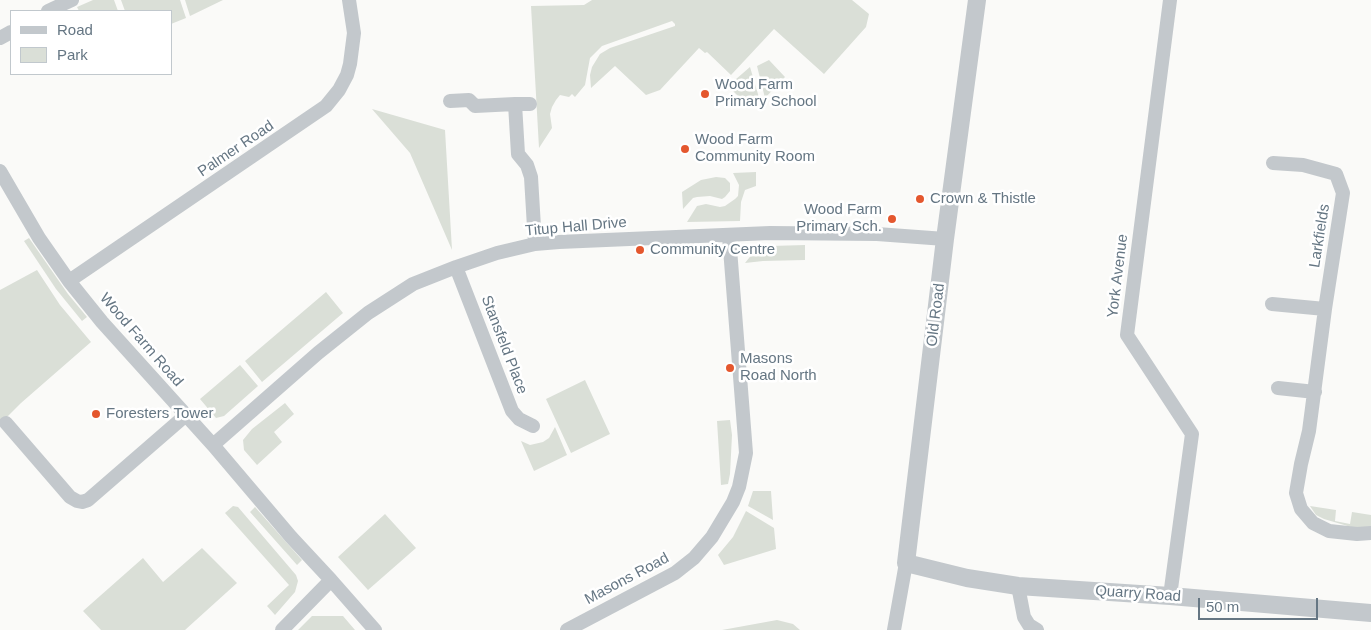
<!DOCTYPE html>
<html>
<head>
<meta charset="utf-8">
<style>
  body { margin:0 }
  #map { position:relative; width:1371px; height:630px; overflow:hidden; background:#fafaf8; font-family:Helvetica,sans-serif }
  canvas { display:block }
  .legend { position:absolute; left:10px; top:10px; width:162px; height:65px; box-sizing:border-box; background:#fff; border:1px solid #c1c8cd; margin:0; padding:6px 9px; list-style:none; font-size:15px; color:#657683 }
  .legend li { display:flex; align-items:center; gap:10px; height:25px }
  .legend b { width:25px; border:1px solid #c1c8cd }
  .scale { position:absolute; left:1198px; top:598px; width:120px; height:22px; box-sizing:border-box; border:2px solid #657683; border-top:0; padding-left:6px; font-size:15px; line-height:18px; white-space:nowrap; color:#657683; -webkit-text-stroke:4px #fff; paint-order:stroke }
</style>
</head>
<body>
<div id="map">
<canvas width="1371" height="630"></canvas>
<ul class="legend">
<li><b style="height:6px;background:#c3c8cc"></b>Road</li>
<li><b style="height:14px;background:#dadfd7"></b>Park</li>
</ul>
<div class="scale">50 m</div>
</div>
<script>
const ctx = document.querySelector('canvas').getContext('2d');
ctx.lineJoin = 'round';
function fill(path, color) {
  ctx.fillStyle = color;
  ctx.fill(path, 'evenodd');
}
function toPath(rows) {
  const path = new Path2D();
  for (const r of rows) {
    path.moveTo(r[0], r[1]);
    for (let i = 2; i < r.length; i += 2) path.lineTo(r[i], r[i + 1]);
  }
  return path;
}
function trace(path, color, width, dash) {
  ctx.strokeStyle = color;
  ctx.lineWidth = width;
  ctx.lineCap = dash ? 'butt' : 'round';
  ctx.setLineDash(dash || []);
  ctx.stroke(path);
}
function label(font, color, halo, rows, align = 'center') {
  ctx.font = font + ' Helvetica,sans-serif';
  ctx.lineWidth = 5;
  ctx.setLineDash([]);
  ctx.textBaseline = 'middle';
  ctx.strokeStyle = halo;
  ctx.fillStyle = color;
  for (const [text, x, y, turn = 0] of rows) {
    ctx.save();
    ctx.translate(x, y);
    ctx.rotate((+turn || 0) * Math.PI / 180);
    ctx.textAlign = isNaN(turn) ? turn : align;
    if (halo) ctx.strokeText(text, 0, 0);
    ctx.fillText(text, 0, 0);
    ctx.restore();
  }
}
const green = toPath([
  [93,0,114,0,118,11,79,11,77,7],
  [121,0,180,0,186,18,171,24,171,11,125,11],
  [185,0,223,0,190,16],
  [592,0,852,0,869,14,866,27,824,74,774,29,731,75,707,52,705,53,699,48,660,90,646,95,615,66,591,88,590,75,592,67,600,54,610,48,675,26,675,24,672,21,602,46,590,58,585,85,575,97,572,94,569,97,560,95,556,100,552,107,550,114,552,128,539,148,531,6,584,5],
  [769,60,785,77,765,98,757,66],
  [750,67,760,101,744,102,728,86],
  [372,109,445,130,452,250,410,153],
  [756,172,756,186,745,190,741,202,740,221,687,222,697,206,706,204,720,207,725,206,735,199,738,196,739,185,733,173],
  [716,177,725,178,730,183,730,191,725,197,722,199,710,196,697,197,693,198,683,209,682,192,701,180],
  [29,238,68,294,87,317,82,321,56,289,24,241],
  [805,245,805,260,763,261,745,263,753,253,771,246],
  [37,270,60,305,91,342,21,403,0,424,0,290],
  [326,292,343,313,262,382,245,361],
  [240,365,258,386,224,416,216,418,200,399],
  [585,380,610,434,571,453,546,399],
  [285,403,294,414,274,432,282,442,257,465,244,450,243,440,252,429],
  [730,420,732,435,730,474,728,484,721,485,717,421],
  [555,427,567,455,534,471,521,441,530,445,543,442,549,438],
  [753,491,771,491,773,520,748,506],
  [233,506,238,507,296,575,298,581,295,592,275,615,267,606,289,585,225,513],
  [1310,506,1336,510,1335,521,1350,524,1352,512,1371,515,1371,527,1351,527,1324,519,1316,515],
  [255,507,302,560,297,565,250,512],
  [746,511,774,528,776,549,724,565,718,555,733,537],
  [385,514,416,548,368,590,338,557],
  [202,548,237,583,185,630,101,630,83,611,143,558,163,582],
  [312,616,343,616,355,630,298,630],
  [777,620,793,624,800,630,722,630]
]);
const minor = toPath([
  [48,11,72,0],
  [0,38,11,32],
  [450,101,469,100,475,106,515,104,518,154,527,165,531,177,535,244],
  [515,104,530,104],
  [1273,163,1303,165,1336,174,1343,193,1325,309,1309,431,1301,464,1296,493,1301,509,1313,523,1329,531,1357,534,1371,533],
  [0,171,39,238,69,281,102,322,213,445,291,537,331,580,375,630],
  [456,267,512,411,519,419,533,426],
  [69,281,326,106,339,90,347,75,350,64,354,33,349,0],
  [1272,304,1325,309],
  [1278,388,1315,392],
  [6,423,70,497,77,501,82,502,88,500,186,415],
  [213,445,318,353,368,313,413,284,456,267,497,253,535,244,559,242,770,233,877,234,945,239],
  [1018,586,1024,617,1029,625,1037,630],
  [1170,596,1192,434,1127,335,1170,0],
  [282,630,331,580],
  [567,630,675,573,694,558,712,537,733,502,739,487,746,453,729,236],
  [894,630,906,563]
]);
const tertiary = toPath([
  [977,0,945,239,906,563,967,578,1018,586,1170,596,1371,613]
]);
const markers = [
  [705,94,5,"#e4572e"],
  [685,149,5,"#e4572e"],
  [920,199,5,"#e4572e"],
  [892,219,5,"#e4572e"],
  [640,250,5,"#e4572e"],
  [730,368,5,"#e4572e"],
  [96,414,5,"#e4572e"]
];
const poiNames = [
  ["Wood Farm",715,85],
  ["Primary School",715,102],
  ["Wood Farm",695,140],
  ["Community Room",695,157],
  ["Crown & Thistle",930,199],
  ["Wood Farm",882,210,"right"],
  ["Primary Sch.",882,227,"right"],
  ["Community Centre",650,250],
  ["Masons",740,359],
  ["Road North",740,376],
  ["Foresters Tower",106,414]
];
const streetNames = [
  ["Palmer Road",236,149,-34],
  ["Titup Hall Drive",576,227,-5],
  ["Larkfields",1320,236,-81],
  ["York Avenue",1118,276,-83],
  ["Old Road",936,315,-83],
  ["Wood Farm Road",141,340,49],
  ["Stansfeld Place",504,345,69],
  ["Masons Road",627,579,-28],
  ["Quarry Road",1138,594,4]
];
fill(green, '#dadfd7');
trace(minor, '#c3c8cc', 14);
trace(tertiary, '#c3c8cc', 18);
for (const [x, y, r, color] of markers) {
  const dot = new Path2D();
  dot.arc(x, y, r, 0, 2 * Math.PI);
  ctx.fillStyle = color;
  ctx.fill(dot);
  trace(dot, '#fff', 2);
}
label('15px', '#657683', '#fff', poiNames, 'left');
label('15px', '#657683', '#fff', streetNames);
</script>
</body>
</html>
